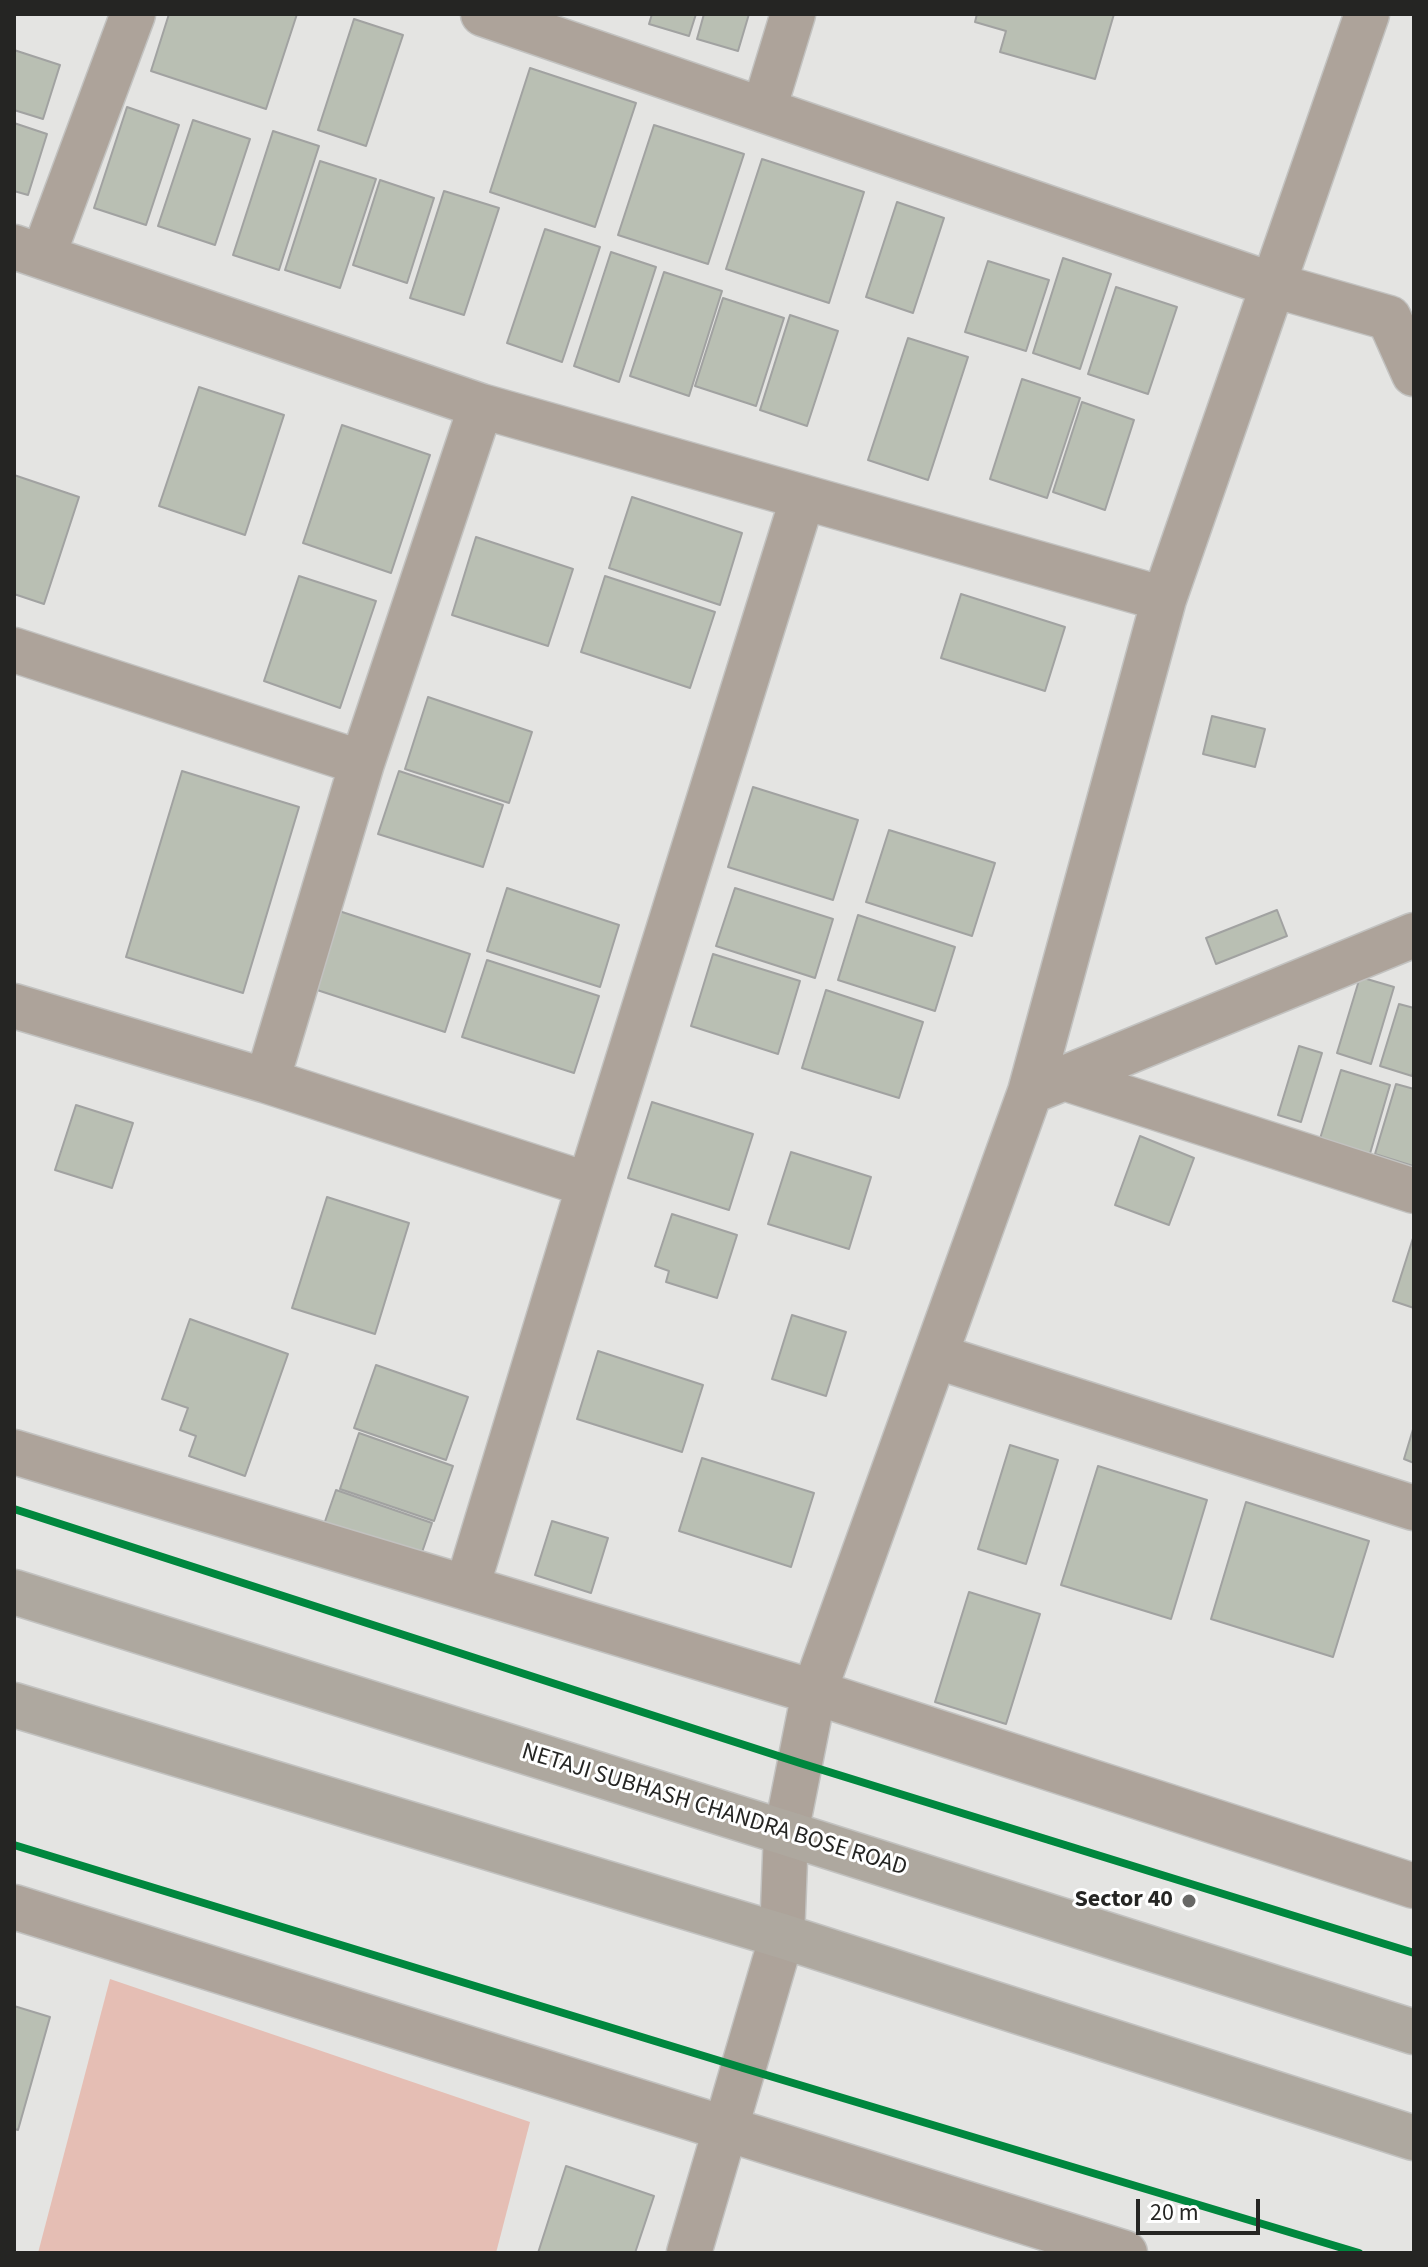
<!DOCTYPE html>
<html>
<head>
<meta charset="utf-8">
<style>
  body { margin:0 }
  #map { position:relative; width:1428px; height:2267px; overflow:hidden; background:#e4e4e2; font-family:"Source Sans 3",sans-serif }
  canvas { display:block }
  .frame { position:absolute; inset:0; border:16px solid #252523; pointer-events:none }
  .scale { position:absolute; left:1136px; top:2199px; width:124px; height:36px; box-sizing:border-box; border:4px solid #252523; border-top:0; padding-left:10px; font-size:24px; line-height:28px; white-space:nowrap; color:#252523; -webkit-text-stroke:6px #fff; paint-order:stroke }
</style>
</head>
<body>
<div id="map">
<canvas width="1428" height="2267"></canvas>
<div class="frame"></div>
<div class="scale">20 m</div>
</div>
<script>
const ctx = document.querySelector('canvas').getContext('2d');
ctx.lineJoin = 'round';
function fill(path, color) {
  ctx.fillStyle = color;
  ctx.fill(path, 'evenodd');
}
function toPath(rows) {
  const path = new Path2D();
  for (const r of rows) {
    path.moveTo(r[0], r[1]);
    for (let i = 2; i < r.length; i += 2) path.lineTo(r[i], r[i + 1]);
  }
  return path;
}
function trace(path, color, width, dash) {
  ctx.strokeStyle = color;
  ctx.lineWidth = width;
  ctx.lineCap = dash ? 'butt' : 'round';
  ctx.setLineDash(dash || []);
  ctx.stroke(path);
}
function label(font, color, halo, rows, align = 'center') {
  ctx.font = font + ' "Source Sans 3",sans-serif';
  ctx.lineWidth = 6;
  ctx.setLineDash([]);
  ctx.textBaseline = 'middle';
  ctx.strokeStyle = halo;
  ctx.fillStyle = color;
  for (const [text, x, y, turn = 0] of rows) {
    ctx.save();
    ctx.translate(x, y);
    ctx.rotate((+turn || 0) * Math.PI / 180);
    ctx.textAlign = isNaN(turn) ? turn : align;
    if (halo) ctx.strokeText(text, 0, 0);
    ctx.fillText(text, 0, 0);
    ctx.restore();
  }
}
const green = toPath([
  [110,1979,530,2122,496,2253,38,2253]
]);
const building = toPath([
  [169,14,297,14,266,109,151,71,169,14],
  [652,14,696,14,689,36,649,24,652,14],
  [704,14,749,14,738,51,697,39,704,14],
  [977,14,1114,14,1095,79,1000,52,1006,31,975,22,977,14],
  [354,19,403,35,366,146,318,130,354,19],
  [14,50,60,65,43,119,14,110,14,50],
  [530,68,636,103,595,227,490,192,530,68],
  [127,107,179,125,146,225,94,208,127,107],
  [193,120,250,139,215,245,158,226,193,120],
  [14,123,47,134,28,195,14,191,14,123],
  [654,125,744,154,708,264,618,235,654,125],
  [273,131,319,146,279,270,233,255,273,131],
  [762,159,864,192,829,303,726,269,762,159],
  [320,161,376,179,340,288,285,270,320,161],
  [380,180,434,198,407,283,353,265,380,180],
  [444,191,499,208,464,315,410,298,444,191],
  [897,202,944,218,913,313,866,297,897,202],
  [545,229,600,247,562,362,507,343,545,229],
  [611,252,656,267,619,382,574,366,611,252],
  [1063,258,1111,274,1080,369,1033,353,1063,258],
  [988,261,1049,280,1026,351,965,332,988,261],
  [664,272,722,291,689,396,630,376,664,272],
  [1116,287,1177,307,1148,394,1088,374,1116,287],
  [723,298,784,318,756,406,695,386,723,298],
  [790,315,838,331,807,426,760,410,790,315],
  [908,338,968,357,928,480,868,460,908,338],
  [1022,379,1080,398,1047,498,990,479,1022,379],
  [199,387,284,415,245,535,159,506,199,387],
  [1082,402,1134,420,1105,510,1053,492,1082,402],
  [342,425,430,455,391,573,303,543,342,425],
  [14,475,79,497,44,604,14,594,14,475],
  [632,497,742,533,720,605,609,568,632,497],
  [476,537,573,569,548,646,452,615,476,537],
  [299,576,376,601,340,708,264,681,299,576],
  [605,576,715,612,690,688,581,652,605,576],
  [961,594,1065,627,1045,691,941,658,961,594],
  [428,697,532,732,509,803,405,769,428,697],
  [1212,716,1265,729,1255,767,1203,754,1212,716],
  [182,771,299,807,243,993,126,957,182,771],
  [399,771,503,805,483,867,378,834,399,771],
  [753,787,858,820,833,900,728,867,753,787],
  [889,830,995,863,972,936,866,902,889,830],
  [507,888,619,925,600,987,487,951,507,888],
  [735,888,833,919,815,978,716,946,735,888],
  [336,910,470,954,445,1032,311,988,336,910],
  [1277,910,1287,936,1216,964,1206,938,1277,910],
  [858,915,955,947,935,1011,838,980,858,915],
  [713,954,800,981,778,1054,691,1026,713,954],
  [487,960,599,996,574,1073,462,1037,487,960],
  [1360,977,1394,987,1371,1064,1337,1053,1360,977],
  [826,990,923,1022,899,1098,802,1068,826,990],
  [1399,1004,1414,1008,1414,1068,1412,1076,1380,1066,1399,1004],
  [1299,1046,1322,1053,1301,1122,1278,1115,1299,1046],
  [1341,1070,1390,1085,1369,1157,1319,1142,1341,1070],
  [1396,1084,1414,1089,1413,1166,1375,1154,1396,1084],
  [652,1102,753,1134,729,1210,628,1178,652,1102],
  [76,1105,133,1123,112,1188,55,1170,76,1105],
  [1140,1136,1194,1158,1169,1225,1115,1205,1140,1136],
  [791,1152,871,1177,849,1249,768,1224,791,1152],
  [327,1197,409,1223,375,1334,292,1308,327,1197],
  [672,1214,737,1235,717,1298,666,1282,669,1271,655,1266,672,1214],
  [1414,1235,1414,1308,1393,1301,1414,1235],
  [792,1315,846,1332,826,1396,772,1379,792,1315],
  [190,1319,288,1354,245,1476,189,1456,196,1436,180,1430,188,1408,162,1399,190,1319],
  [598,1351,703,1385,682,1452,577,1419,598,1351],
  [376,1365,468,1397,446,1460,354,1428,376,1365],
  [1414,1426,1414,1463,1404,1459,1414,1426],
  [359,1433,453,1466,434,1521,340,1489,359,1433],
  [1010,1445,1058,1460,1026,1564,978,1549,1010,1445],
  [702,1458,814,1493,791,1567,679,1531,702,1458],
  [1098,1466,1207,1500,1171,1619,1061,1585,1098,1466],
  [336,1490,432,1523,417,1567,321,1533,336,1490],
  [1246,1502,1369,1541,1333,1657,1211,1619,1246,1502],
  [552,1521,608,1538,591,1593,535,1575,552,1521],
  [969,1592,1040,1614,1006,1724,935,1702,969,1592],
  [14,2006,50,2017,18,2130,14,2129,14,2006],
  [566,2166,654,2196,635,2253,538,2253,566,2166]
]);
const minor = toPath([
  [483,14,1273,285,1389,318,1414,374],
  [764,109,793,14],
  [14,247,481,406,1164,599],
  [43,256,133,14],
  [14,650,362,763],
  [14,1006,267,1081,589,1185],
  [1064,1078,1414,1191],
  [267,1081,362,763,481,406],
  [1030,1092,1414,935],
  [935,1356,1414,1508],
  [14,1452,814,1692,1414,1886],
  [467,1587,589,1185,803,497],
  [14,1907,1125,2253],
  [689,2253,782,1936,786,1833,814,1692,1030,1092,1164,599,1367,14]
]);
const major = toPath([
  [14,1592,786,1833,1414,2032],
  [14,1705,782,1936,1414,2138]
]);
const cycleway = toPath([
  [14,1509,800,1763,1414,1953],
  [14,1845,743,2068,1359,2253]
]);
const markers = [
  [1189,1901,8,"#686866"]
];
const streetNames = [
  ["NETAJI SUBHASH CHANDRA BOSE ROAD",714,1811,17]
];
const poiNames = [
  ["Sector 40",1173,1901]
];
fill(green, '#e5beb4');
fill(building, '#b9bfb3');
trace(building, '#a1a2a1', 2);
trace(minor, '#c2c2c0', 47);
trace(major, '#c2c2c0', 47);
trace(minor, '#ada39a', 44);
trace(major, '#aea89f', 44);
trace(cycleway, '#00873e', 8);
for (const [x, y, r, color] of markers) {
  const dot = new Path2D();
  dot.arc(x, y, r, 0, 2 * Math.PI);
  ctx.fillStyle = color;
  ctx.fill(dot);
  trace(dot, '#fff', 3);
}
label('24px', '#252523', '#fff', streetNames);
label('bold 24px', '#252523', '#fff', poiNames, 'right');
</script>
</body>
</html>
